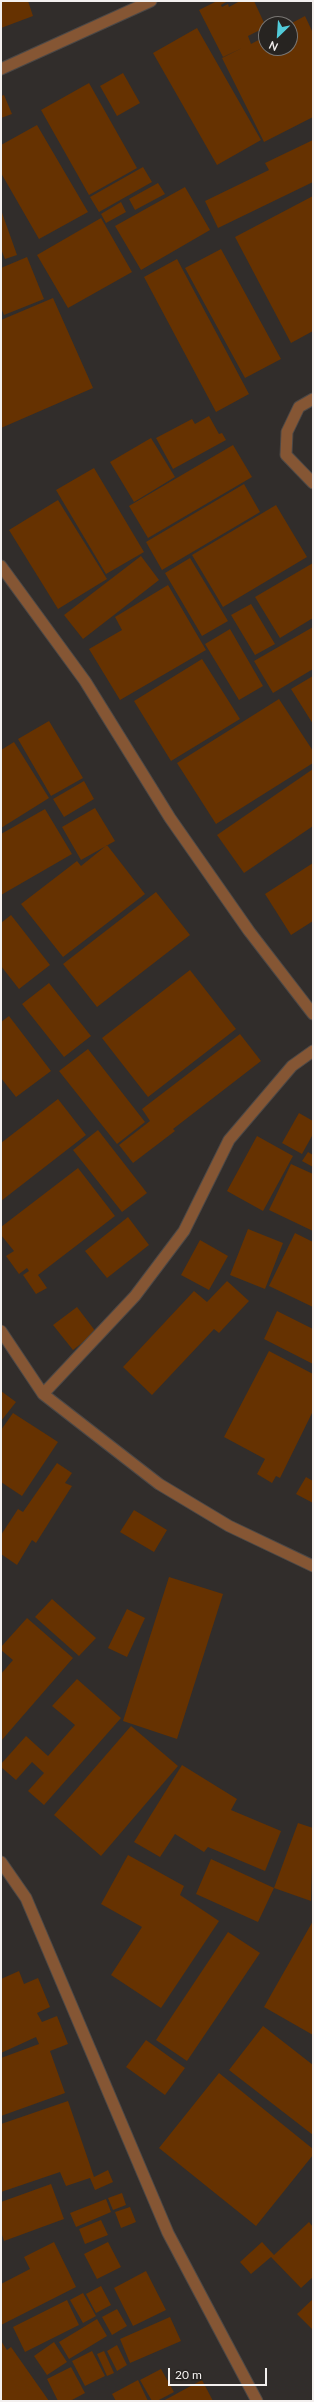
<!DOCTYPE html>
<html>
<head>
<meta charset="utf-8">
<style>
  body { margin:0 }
  #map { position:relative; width:314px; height:2402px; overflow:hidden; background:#312d2b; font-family:Lato,sans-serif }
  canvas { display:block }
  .frame { position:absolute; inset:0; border:2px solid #f3f0ef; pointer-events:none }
  .north { position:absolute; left:258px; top:16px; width:40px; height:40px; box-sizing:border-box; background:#272421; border:1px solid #797673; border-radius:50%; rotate:205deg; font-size:11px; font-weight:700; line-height:16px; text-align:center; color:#f3f0ef }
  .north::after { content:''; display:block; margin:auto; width:14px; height:18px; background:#52cbd9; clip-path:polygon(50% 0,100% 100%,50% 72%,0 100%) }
  .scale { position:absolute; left:168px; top:2368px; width:99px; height:18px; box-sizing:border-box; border:2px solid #f3f0ef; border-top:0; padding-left:5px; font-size:12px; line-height:14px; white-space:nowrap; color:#f3f0ef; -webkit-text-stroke:3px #272421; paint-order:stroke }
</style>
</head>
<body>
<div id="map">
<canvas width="314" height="2402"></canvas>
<div class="frame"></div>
<div class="north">N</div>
<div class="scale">20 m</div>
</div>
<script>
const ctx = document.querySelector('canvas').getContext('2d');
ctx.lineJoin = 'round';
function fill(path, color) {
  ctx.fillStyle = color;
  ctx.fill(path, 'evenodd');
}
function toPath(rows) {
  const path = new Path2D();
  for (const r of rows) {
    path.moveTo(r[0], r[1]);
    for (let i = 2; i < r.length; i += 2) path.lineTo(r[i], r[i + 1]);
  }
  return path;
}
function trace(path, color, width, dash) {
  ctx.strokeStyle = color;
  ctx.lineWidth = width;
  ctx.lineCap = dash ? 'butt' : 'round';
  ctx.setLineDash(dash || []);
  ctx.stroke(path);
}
const building = toPath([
  [1,1,28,1,33,16,1,28],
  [217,1,228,1,221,5,222,7,228,4,229,7,240,1,254,1,266,27,248,36,251,44,266,36,266,48,290,48,290,24,305,16,313,33,313,117,264,142,222,58,242,48,223,57,199,10],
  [197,28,261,140,217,165,153,53],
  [123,73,140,103,117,116,100,86],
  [89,83,137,168,89,195,41,110],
  [4,95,12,114,1,118,1,96],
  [37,125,88,212,39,239,1,173,1,145],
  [313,140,313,182,218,228,205,201,269,170,265,163],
  [143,167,152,182,99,212,90,197],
  [158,183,165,194,135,210,129,199],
  [185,187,210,230,141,270,115,226],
  [313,196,313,331,291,343,235,237],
  [121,202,126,212,106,223,101,214],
  [1,210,17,255,5,259,1,249],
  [101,218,132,272,68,308,37,255],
  [221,249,281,359,245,378,185,268],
  [27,257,44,299,4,315,1,308,1,268],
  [177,259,249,394,216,412,144,277],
  [53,298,93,388,1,428,1,320],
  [209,416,219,434,222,433,226,440,173,469,156,438,192,419,195,424],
  [151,438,175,477,134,502,110,462],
  [233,445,252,477,148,538,129,506],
  [94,468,144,552,106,574,56,490],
  [244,484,260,512,162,570,146,542],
  [58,500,107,579,58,609,9,530],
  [276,505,307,557,223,607,192,555],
  [141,556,159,580,83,639,64,615],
  [190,558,228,621,202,636,165,573],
  [313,563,313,618,280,638,255,597],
  [168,585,206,650,120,700,89,649,122,630,115,617],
  [251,604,275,644,255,655,231,615],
  [313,627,313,669,273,693,254,661],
  [230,629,263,686,239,700,205,644],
  [202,659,240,719,171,761,134,701],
  [313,676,313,724,291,689],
  [279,699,313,751,313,763,216,824,177,763],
  [49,721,83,778,51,796,18,739],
  [14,742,49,798,1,828,1,750],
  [313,769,313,826,244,873,217,835],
  [84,781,94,799,64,817,53,799],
  [95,808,115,841,81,860,62,827],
  [45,809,72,854,1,895,1,834],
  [107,845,145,894,63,957,21,904,77,861,81,866],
  [313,863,313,921,291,935,265,894],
  [156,892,190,935,97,1007,63,964],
  [11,915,50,965,19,989,1,966,1,923],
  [190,970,236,1029,148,1097,102,1038],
  [49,983,91,1036,64,1057,22,1004],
  [9,1016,51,1071,16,1097,1,1078,1,1022],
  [240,1034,261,1061,173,1129,175,1131,133,1163,119,1145,150,1121,142,1109],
  [88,1049,145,1122,117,1144,59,1071],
  [58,1099,86,1135,1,1201,1,1143],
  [299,1113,313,1121,313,1134,302,1154,282,1143],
  [98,1130,147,1193,122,1212,73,1150],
  [257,1136,293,1156,263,1211,227,1191],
  [308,1152,313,1155,313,1167,302,1161],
  [291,1164,313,1174,313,1231,269,1210],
  [78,1168,115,1216,38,1275,47,1288,36,1294,23,1275,29,1271,27,1268,19,1274,6,1256,14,1251,1,1235,1,1227],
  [128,1217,149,1245,107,1278,85,1251],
  [248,1229,283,1243,265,1289,230,1275],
  [295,1233,313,1242,313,1307,269,1286],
  [200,1240,228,1256,209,1290,181,1275],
  [227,1281,249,1301,219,1333,214,1329,152,1395,123,1367,194,1291,207,1302],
  [77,1307,96,1332,73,1350,53,1325],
  [277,1311,313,1329,313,1364,264,1339],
  [269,1351,313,1374,313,1411,280,1478,276,1476,272,1483,257,1474,265,1459,224,1437],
  [1,1391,16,1402,1,1421],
  [13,1413,58,1442,22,1496,1,1482,1,1430],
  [57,1463,72,1473,65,1483,72,1486,36,1543,32,1540,17,1565,1,1554,1,1535,18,1509,23,1512],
  [306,1477,313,1481,313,1503,296,1494],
  [134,1510,167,1530,154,1552,120,1532],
  [169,1577,223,1594,177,1739,123,1721],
  [52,1599,96,1638,79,1656,35,1617],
  [127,1609,145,1618,127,1657,108,1648],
  [27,1618,73,1658,1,1741,1,1674,13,1660,1,1650,1,1647],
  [77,1679,121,1718,44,1805,28,1791,44,1773,32,1762,16,1780,1,1767,1,1764,26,1736,48,1756,75,1725,52,1706],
  [131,1726,178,1766,101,1856,54,1815],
  [182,1765,237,1799,231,1810,281,1831,265,1871,208,1847,204,1852,175,1834,160,1857,134,1842],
  [298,1823,313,1828,311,1901,274,1888],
  [128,1855,184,1886,180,1895,219,1921,161,2008,111,1975,142,1927,101,1904],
  [211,1859,274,1888,258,1922,196,1894],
  [313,1921,313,2035,264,2007],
  [228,1932,260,1953,187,2061,156,2040],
  [19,1971,24,1984,38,1978,50,2007,37,2013,42,2022,57,2016,68,2044,50,2051,65,2093,1,2116,1,2058,39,2044,36,2037,1,2053,1,1979],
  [263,2026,313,2065,313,2135,229,2070],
  [146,2040,185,2068,165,2095,126,2067],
  [219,2073,313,2149,313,2155,256,2226,159,2148],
  [68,2101,94,2177,108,2170,113,2182,95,2190,90,2178,66,2186,60,2172,1,2192,1,2124],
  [51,2184,64,2219,4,2241,1,2232,1,2202],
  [122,2193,126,2205,113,2210,108,2198],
  [106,2199,111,2212,76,2227,70,2213],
  [130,2207,136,2222,121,2228,115,2212],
  [101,2220,108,2235,85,2244,79,2229],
  [309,2222,313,2227,313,2277,301,2288,271,2257,251,2274,240,2262,262,2242,274,2255],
  [54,2242,76,2287,1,2325,1,2284,30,2269,24,2257],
  [108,2242,121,2267,97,2279,84,2254],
  [146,2271,166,2310,133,2326,114,2288],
  [101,2286,111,2305,96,2313,86,2294],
  [83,2293,96,2316,83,2323,70,2300],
  [313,2299,313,2330,297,2314],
  [67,2300,79,2325,25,2352,13,2327],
  [117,2309,127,2326,112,2335,102,2317],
  [170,2317,181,2341,130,2363,120,2339],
  [97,2319,107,2336,69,2359,59,2342],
  [1,2341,7,2350,11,2347,49,2401,1,2401],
  [54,2342,67,2362,47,2375,34,2356],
  [117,2345,127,2365,117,2371,107,2351],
  [92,2351,105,2376,85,2386,72,2361],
  [104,2351,114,2373,107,2376,97,2354],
  [71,2367,85,2393,70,2401,58,2401,47,2379],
  [161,2369,174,2392,157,2401,152,2401,140,2380],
  [138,2380,148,2401,116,2401,112,2394],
  [202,2380,213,2401,163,2401]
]);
const minor = toPath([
  [1,69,151,1],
  [313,399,299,407,287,432,286,455,313,483],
  [1,566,85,681,170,818,249,931,313,1014],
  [1,1331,43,1394,159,1484,229,1526,313,1566],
  [43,1394,135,1296,184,1231,229,1140,292,1066,313,1051],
  [1,1862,26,1898,168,2233,257,2401]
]);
fill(building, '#663201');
trace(minor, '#4c4846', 13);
trace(minor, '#855634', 11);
</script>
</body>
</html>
